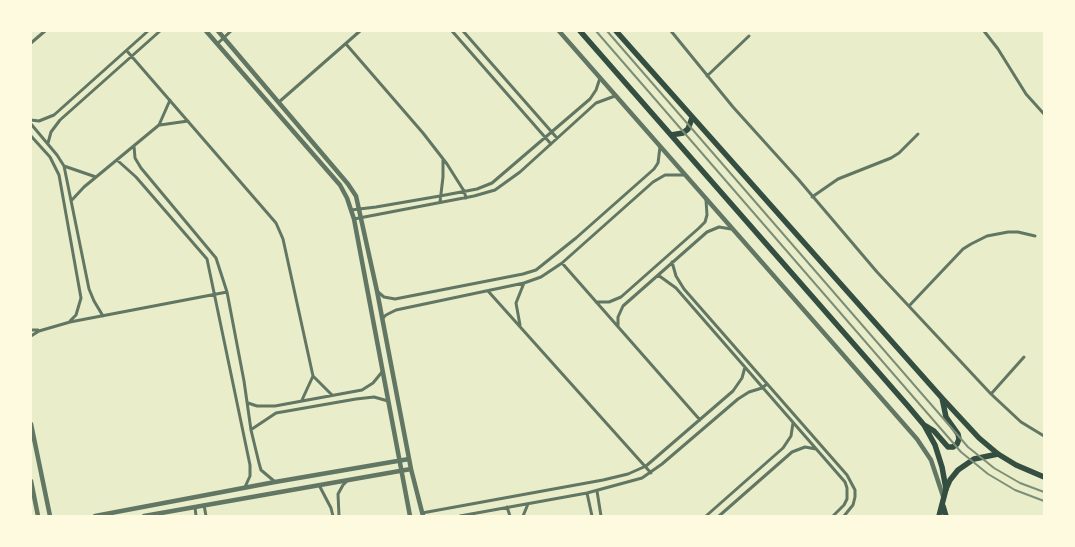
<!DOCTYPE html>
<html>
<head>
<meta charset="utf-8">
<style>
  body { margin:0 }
  #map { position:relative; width:1075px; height:547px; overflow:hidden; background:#e9edc9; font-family:Manrope,sans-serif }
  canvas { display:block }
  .frame { position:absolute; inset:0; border:32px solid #fefae0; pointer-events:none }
</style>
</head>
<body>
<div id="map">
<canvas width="1075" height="547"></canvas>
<div class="frame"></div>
</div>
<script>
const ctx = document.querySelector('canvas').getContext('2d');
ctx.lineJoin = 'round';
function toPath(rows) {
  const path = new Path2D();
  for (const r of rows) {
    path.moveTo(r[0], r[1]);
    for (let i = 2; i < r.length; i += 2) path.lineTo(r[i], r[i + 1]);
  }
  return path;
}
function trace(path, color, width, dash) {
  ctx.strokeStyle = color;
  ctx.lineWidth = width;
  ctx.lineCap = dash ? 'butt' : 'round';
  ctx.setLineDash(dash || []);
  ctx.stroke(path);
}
const minor = toPath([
  [452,31,551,144],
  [463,31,557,138],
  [671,31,733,107,798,179,877,272,991,394,1021,422,1044,436],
  [984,31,998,49,1026,94,1044,114],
  [31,43,45,31],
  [217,44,231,31],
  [346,44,423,133,447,164,464,191,466,198],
  [127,51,276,223,283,239,313,376,332,395],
  [707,76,749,36],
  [279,102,360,31],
  [31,120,39,121,54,115,148,31],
  [31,124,57,155,64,166,89,289,94,301,103,316],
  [160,125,188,121],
  [31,136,50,157,59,175,81,298,76,315,70,321],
  [48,143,51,132,60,120,160,31],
  [134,146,135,158,141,168,216,258,227,292,244,381,251,430,259,463,261,470,274,481],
  [117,160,136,177,207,259,250,465,250,476,245,487],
  [64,166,96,177],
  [812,197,838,179,891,158,899,153,918,134],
  [71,201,84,187,159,125,170,100],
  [440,202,443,177,443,160],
  [351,210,376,207,440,196,477,189,492,183,590,99,596,90,600,78],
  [354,219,474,196,495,190,520,172,596,103,615,96],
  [672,262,676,276,684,289,847,475,855,490,855,497,853,505,844,516],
  [562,263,700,420],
  [658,275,676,288,845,482,847,488,847,499,844,505,833,516],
  [488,291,651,473],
  [378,292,384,297,395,299,523,274,536,270,576,238,654,169,658,163,660,147],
  [596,302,609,302,621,297,699,228,705,222,707,215,706,200],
  [909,306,963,249,971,244,987,236,1008,232,1018,232,1035,236],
  [383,318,386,315,396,310,524,283,541,277,562,263,653,182,665,175,685,175],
  [520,325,516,303,524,283],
  [618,326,618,317,623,306,707,232,719,227,731,229],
  [31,330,38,330],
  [31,336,39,331,70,322,227,292],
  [991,394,1024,357],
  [302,400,313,376],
  [248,403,257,406,275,406,362,390,373,383,382,372],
  [252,429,276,413,356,399,374,397,388,401],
  [319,485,331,508,333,516],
  [597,491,601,516],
  [587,493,592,516],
  [204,505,206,516],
  [195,507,196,516],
  [507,507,510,516],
  [422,513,603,480,628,474,646,466,733,391,742,378,745,367],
  [339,516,338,494,343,485,348,480],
  [460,516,587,493,642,478,662,464,738,399,749,392,762,388,767,384],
  [523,516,528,504],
  [706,516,783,448,791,436,793,423],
  [719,516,792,452,805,447,816,449]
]);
const tertiary = toPath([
  [206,31,340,185,347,198,354,219,410,516],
  [218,31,348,184,356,196,377,291,411,469,423,516],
  [559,31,917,439,931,460,943,496],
  [31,424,50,516],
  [31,481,38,516],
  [95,516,275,482,409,459],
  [144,516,411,469]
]);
const primary = toPath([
  [943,506,946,516],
  [939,516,946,489,950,480,958,470,974,459,998,454,1016,465,1044,477]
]);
const trunk = toPath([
  [580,31,908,406,924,425,935,445,942,467,946,489],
  [616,31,942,398,979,438,998,454],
  [671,135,683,133,688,129,692,118],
  [926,426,934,431,948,447,953,447,957,444,959,439,958,434,946,417,942,398]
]);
const rail = toPath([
  [596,31,961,452,988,474,1015,490,1044,501],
  [607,31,968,447,994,468,1020,483,1044,492]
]);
trace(minor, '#617663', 3);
trace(tertiary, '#617663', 4.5);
trace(primary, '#344e41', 5.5);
trace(trunk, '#344e41', 5.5);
trace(rail, '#7c8e77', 2);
</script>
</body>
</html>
